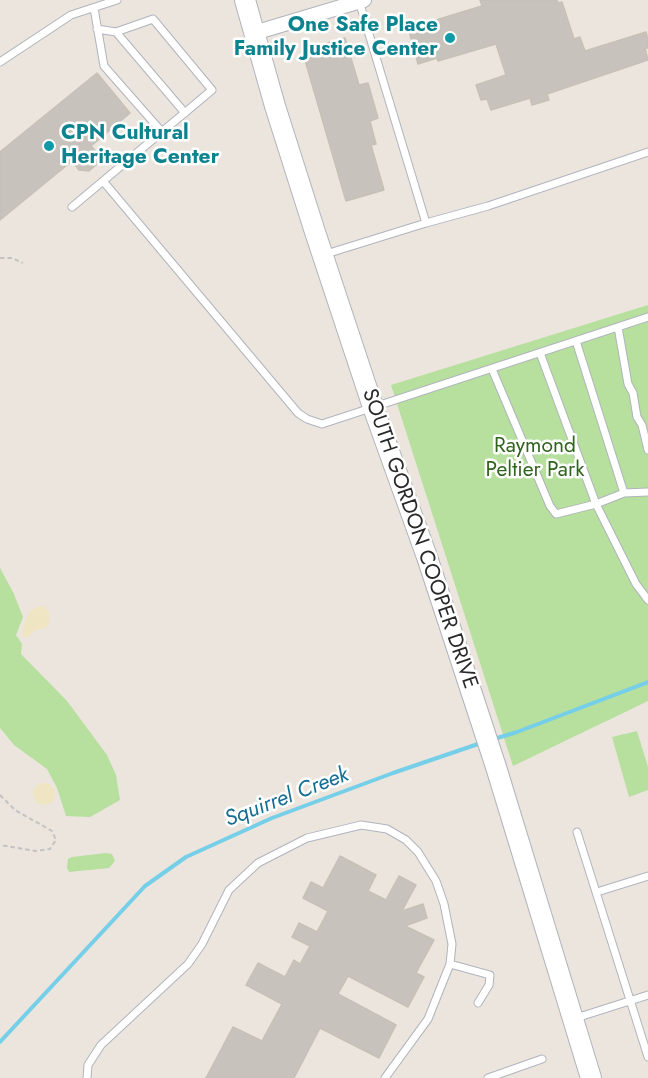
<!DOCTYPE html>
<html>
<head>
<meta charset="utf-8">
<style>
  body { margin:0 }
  canvas { display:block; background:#ebe5dd }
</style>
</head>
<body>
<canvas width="648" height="1078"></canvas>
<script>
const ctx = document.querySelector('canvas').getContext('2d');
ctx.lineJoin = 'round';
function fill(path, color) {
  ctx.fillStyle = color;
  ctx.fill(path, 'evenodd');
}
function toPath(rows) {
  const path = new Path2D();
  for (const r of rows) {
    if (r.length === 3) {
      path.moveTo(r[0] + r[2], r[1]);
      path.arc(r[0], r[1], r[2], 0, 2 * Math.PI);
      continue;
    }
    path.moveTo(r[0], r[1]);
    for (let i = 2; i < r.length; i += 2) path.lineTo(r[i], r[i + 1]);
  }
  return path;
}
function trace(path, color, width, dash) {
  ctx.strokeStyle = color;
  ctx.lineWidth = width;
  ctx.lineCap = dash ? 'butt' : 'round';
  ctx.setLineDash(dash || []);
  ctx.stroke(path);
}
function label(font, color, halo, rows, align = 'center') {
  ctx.font = font + ' Jost,sans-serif';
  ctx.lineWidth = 5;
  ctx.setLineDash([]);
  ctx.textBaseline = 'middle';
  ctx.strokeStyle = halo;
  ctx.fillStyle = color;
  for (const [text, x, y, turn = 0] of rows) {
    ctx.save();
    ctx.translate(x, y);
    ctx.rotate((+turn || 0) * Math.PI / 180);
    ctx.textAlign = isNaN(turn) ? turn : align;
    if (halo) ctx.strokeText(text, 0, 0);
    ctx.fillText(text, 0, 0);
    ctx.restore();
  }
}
const green = toPath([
  [648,305,648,701,513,766,391,385],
  [0,568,13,592,23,617,16,635,22,644,21,654,67,701,107,755,116,775,120,800,90,817,66,816,57,788,47,769,14,745,0,728],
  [637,731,648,767,648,790,629,797,612,737],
  [106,853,112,854,115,861,109,868,69,872,67,868,68,859,72,857]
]);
const sand = toPath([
  [43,605,49,612,49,623,46,628,35,630,29,637,24,637,22,632,28,614,31,610],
  [44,794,11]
]);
const stream = toPath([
  [494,739,517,732,648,682],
  [0,1042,145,886,186,857,272,818,393,773,481,743]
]);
const building = toPath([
  [480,0,557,0,558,3,562,2,574,39,580,37,585,51,646,32,648,40,648,48,645,48,648,60,547,94,549,100,532,105,530,98,491,110,487,99,481,100,476,85,506,75,496,44,438,61,437,58,418,64,409,31,427,26,426,23,482,6,480,0],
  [345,38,359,85,368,83,378,118,370,121,376,144,371,145,384,190,346,201,302,50,345,38],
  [97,73,130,113,91,146,98,154,97,164,89,171,79,170,72,161,0,220,0,152,97,73],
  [340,856,376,875,368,891,386,900,399,876,416,885,402,911,423,904,427,918,405,926,434,940,416,973,424,977,408,1007,348,976,338,994,396,1025,379,1058,320,1028,294,1078,206,1078,233,1027,262,1041,282,1004,246,985,258,963,285,977,294,960,300,964,310,946,292,937,299,923,317,932,328,911,303,898,311,882,323,888,340,856]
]);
const path = toPath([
  [0,258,12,258,23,263],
  [0,795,15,810,52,831,56,840,50,849,35,851,0,845]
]);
const lane = toPath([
  [94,8,104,66,162,132],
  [97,29,116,32,185,113],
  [0,62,71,15,117,0],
  [103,181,298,413,307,419,322,424,648,317],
  [72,207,212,90,153,19,116,32],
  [426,223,488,206,648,152],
  [326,254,426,223,359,1],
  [618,327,628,384,633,393,637,417,642,425,648,450],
  [576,341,624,493],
  [540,353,596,504,636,584,648,600],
  [492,369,550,506,556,514,596,504,624,493,648,492],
  [577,832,648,1057],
  [597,892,648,876],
  [450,964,490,975,489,985,478,1003],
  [576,1018,648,995],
  [87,1078,88,1065,101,1045,188,964,202,944,229,890,258,863,307,838,361,825,387,829,406,840,418,852,436,881,444,904,452,944,450,964,428,1019,385,1078],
  [488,1078,542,1059]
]);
const street = toPath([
  [254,33,364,0]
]);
const secondary = toPath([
  [245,0,275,106,315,232,373,407,427,557,496,767,591,1078]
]);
const markers = [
  [450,38,6,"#0f9aa8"],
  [49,146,6,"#0f9aa8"]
];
const cultureNames = [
  ["One Safe Place",438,26],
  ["Family Justice Center",438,50],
  ["CPN Cultural",61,134,"left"],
  ["Heritage Center",61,158,"left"]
];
const parkNames = [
  ["Raymond",535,447],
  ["Peltier Park",535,471]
];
const streetNames = [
  ["SOUTH GORDON COOPER DRIVE",419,539,71]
];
const waterNames = [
  ["Squirrel Creek",287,798,-21]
];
fill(green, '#b7df9d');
fill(sand, '#efe5c2');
trace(stream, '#76cfe8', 4);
fill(building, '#c7c3bc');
trace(building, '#c7c0b7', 1.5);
trace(lane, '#b0b4bd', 9);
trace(street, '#b0b4bd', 16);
trace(secondary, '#b0b4bd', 22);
trace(path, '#c3c3c3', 2, [4.5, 3]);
trace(lane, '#fff', 7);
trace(street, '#fff', 14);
trace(secondary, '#fff', 20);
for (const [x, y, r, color] of markers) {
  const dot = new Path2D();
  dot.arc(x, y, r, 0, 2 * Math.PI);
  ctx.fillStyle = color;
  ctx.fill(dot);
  trace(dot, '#fff', 2);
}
label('bold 21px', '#0d838f', '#fff', cultureNames, 'right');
label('21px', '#30631e', '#fff', parkNames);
label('21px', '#2a2a2a', '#fff', streetNames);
label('italic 22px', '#156e93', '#fff', waterNames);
</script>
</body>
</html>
